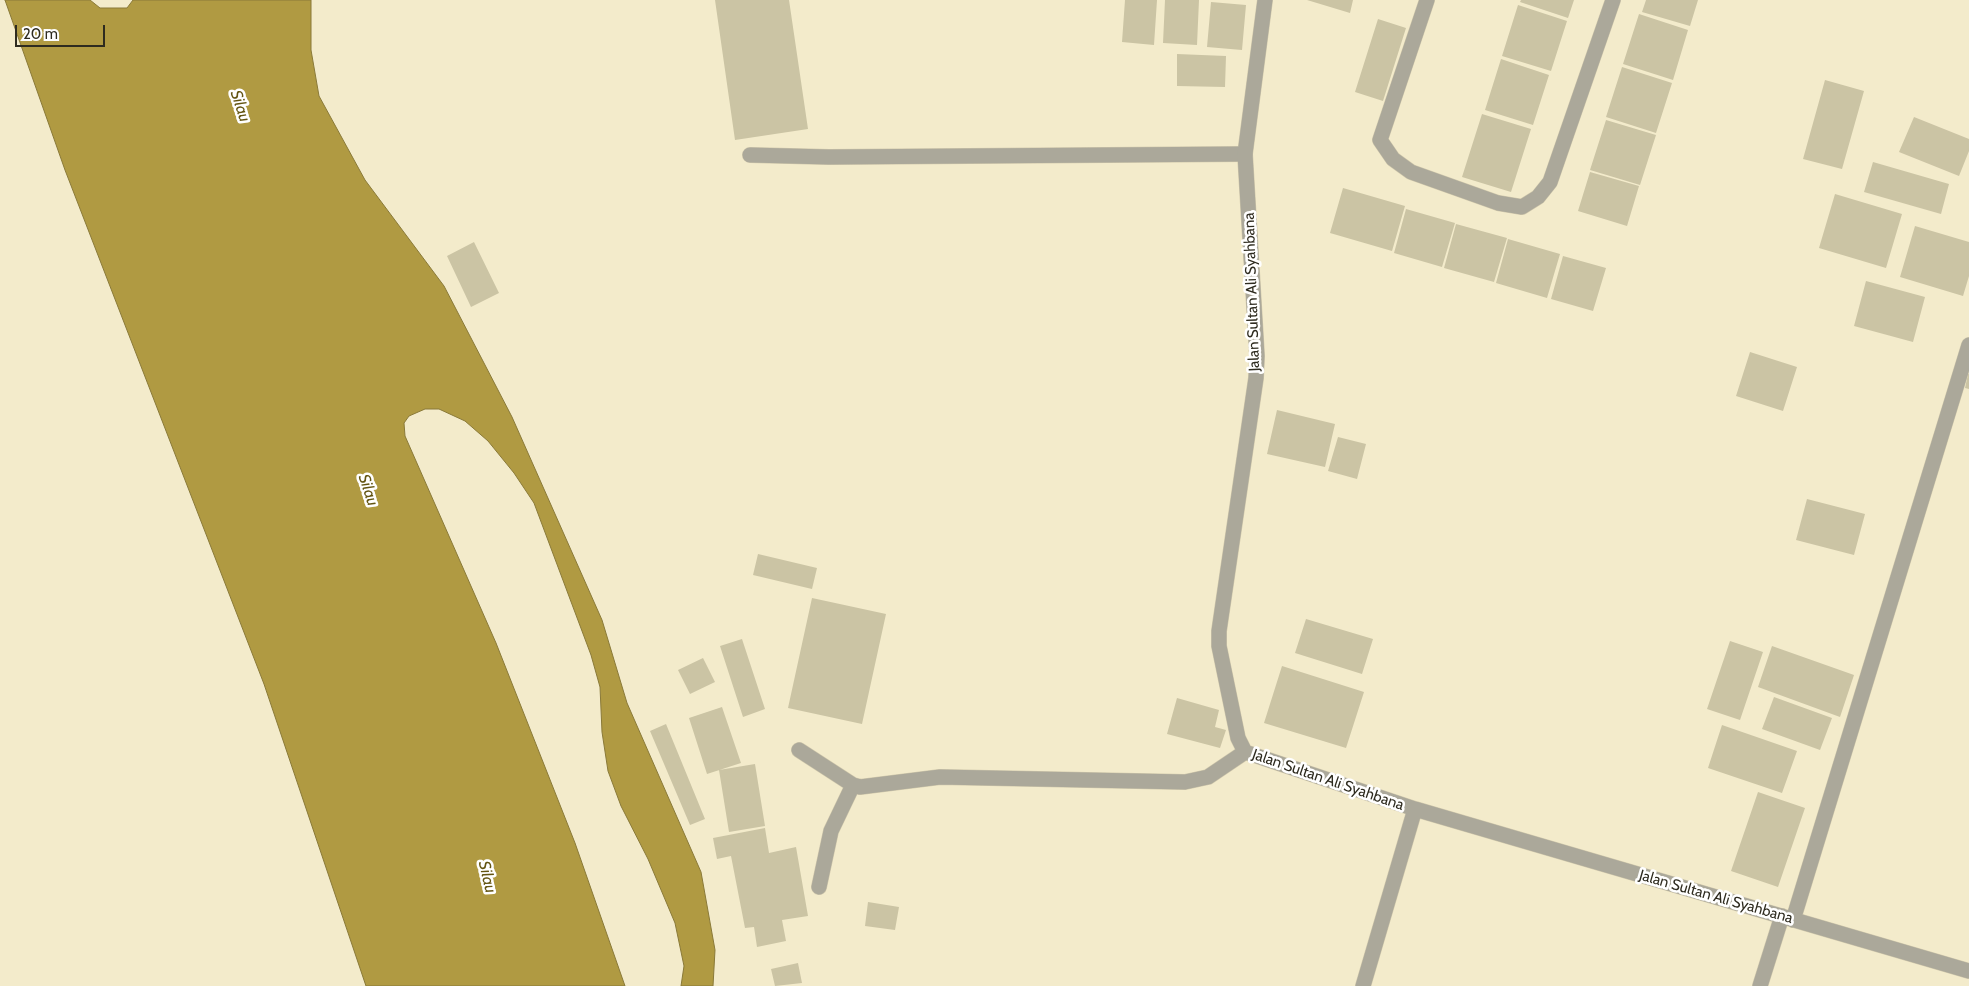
<!DOCTYPE html>
<html>
<head>
<meta charset="utf-8">
<style>
  body { margin:0 }
  #map { position:relative; width:1969px; height:986px; overflow:hidden; background:#f3ebcb; font-family:Cabin,sans-serif }
  canvas { display:block }
  .scale { position:absolute; left:15px; top:25px; width:90px; height:22px; box-sizing:border-box; border:2px solid #2e2b1f; border-top:0; padding-left:6px; font-size:15px; line-height:18px; white-space:nowrap; color:#2e2b1f; -webkit-text-stroke:4px #fff; paint-order:stroke }
</style>
</head>
<body>
<div id="map">
<canvas width="1969" height="986"></canvas>
<div class="scale">20 m</div>
</div>
<script>
const ctx = document.querySelector('canvas').getContext('2d');
ctx.lineJoin = 'round';
function fill(path, color) {
  ctx.fillStyle = color;
  ctx.fill(path, 'evenodd');
}
function toPath(rows) {
  const path = new Path2D();
  for (const r of rows) {
    path.moveTo(r[0], r[1]);
    for (let i = 2; i < r.length; i += 2) path.lineTo(r[i], r[i + 1]);
  }
  return path;
}
function trace(path, color, width, dash) {
  ctx.strokeStyle = color;
  ctx.lineWidth = width;
  ctx.lineCap = dash ? 'butt' : 'round';
  ctx.setLineDash(dash || []);
  ctx.stroke(path);
}
function label(font, color, halo, rows, align = 'center') {
  ctx.font = font + ' Cabin,sans-serif';
  ctx.lineWidth = 5;
  ctx.setLineDash([]);
  ctx.textBaseline = 'middle';
  ctx.strokeStyle = halo;
  ctx.fillStyle = color;
  for (const [text, x, y, turn = 0] of rows) {
    ctx.save();
    ctx.translate(x, y);
    ctx.rotate((+turn || 0) * Math.PI / 180);
    ctx.textAlign = isNaN(turn) ? turn : align;
    if (halo) ctx.strokeText(text, 0, 0);
    ctx.fillText(text, 0, 0);
    ctx.restore();
  }
}
const water = toPath([
  [5,0,90,0,100,8,127,8,133,0,311,0,311,50,319,96,365,180,444,286,512,417,602,620,627,703,701,872,715,950,713,986,681,986,684,966,675,923,648,859,621,806,608,771,602,732,600,687,591,655,534,503,514,473,488,441,465,421,439,409,425,409,409,416,404,423,405,436,496,643,575,843,625,986,366,986,264,684,65,170,5,0]
]);
const building = toPath([
  [715,0,789,0,808,129,735,140],
  [1125,0,1157,0,1154,45,1122,42],
  [1165,0,1199,0,1197,45,1163,43],
  [1307,0,1353,0,1350,13],
  [1521,0,1574,0,1568,18,1520,2],
  [1646,0,1698,0,1690,26,1642,12],
  [1211,2,1246,5,1242,50,1207,47],
  [1518,5,1567,21,1551,71,1502,56],
  [1639,14,1688,30,1673,80,1623,64],
  [1378,19,1406,28,1383,101,1355,92],
  [1177,54,1226,56,1225,87,1177,86],
  [1501,59,1549,75,1533,125,1485,110],
  [1622,67,1672,83,1656,133,1606,117],
  [1825,80,1864,91,1842,169,1803,159],
  [1482,114,1531,129,1511,192,1462,177],
  [1914,117,1969,139,1969,151,1959,176,1899,152],
  [1606,120,1656,135,1640,185,1590,170],
  [1873,162,1949,184,1941,214,1864,192],
  [1590,172,1639,186,1627,226,1578,211],
  [1343,188,1405,206,1392,251,1330,233],
  [1835,194,1902,214,1886,268,1819,248],
  [1406,209,1455,223,1442,267,1394,253],
  [1456,224,1507,238,1494,282,1444,268],
  [1915,226,1969,242,1969,276,1963,296,1900,277],
  [1508,239,1560,254,1547,298,1496,283],
  [474,242,499,293,471,307,447,256],
  [1563,256,1606,268,1593,311,1551,299],
  [1866,281,1925,297,1913,342,1854,326],
  [1750,352,1797,367,1783,411,1736,396],
  [1968,374,1969,374,1969,389,1965,388],
  [1277,410,1335,424,1325,467,1267,454],
  [1338,437,1366,444,1357,479,1328,471],
  [1807,499,1865,514,1854,555,1796,540],
  [758,554,817,568,812,589,753,575],
  [812,598,886,614,862,724,788,708],
  [1306,619,1373,639,1362,674,1295,653],
  [742,639,765,709,743,717,720,646],
  [1730,641,1763,652,1740,720,1707,709],
  [1772,646,1854,675,1840,717,1758,687],
  [703,658,715,682,690,694,678,670],
  [1282,666,1364,692,1346,748,1264,723],
  [1774,697,1832,718,1820,750,1762,729],
  [1177,698,1219,710,1215,727,1226,730,1220,748,1167,734],
  [722,707,741,763,707,774,689,718],
  [666,724,705,819,690,825,650,731],
  [1722,725,1797,751,1782,793,1708,768],
  [755,764,765,826,729,832,719,770],
  [1758,792,1805,808,1778,887,1731,871],
  [765,828,769,853,796,847,808,916,782,920,786,941,757,947,754,927,745,928,731,856,717,859,713,838],
  [868,902,899,907,895,930,865,926],
  [798,963,802,983,775,986,771,969]
]);
const lane = toPath([
  [750,155,829,157,1245,154]
]);
const street = toPath([
  [1265,0,1245,154,1257,356,1256,378,1219,631,1219,646,1238,738,1245,752,1415,809,1969,971],
  [1427,0,1380,140,1393,159,1411,172,1498,203,1522,207,1538,197,1550,182,1613,0],
  [799,750,853,785,860,787,940,777,1185,782,1208,777,1245,752],
  [819,887,831,831,853,785],
  [1793,920,1969,345],
  [1363,986,1415,809],
  [1760,986,1782,916]
]);
const streetNames = [
  ["Jalan Sultan Ali Syahbana",1252,292,-92],
  ["Jalan Sultan Ali Syahbana",1328,780,19],
  ["Jalan Sultan Ali Syahbana",1716,897,16]
];
const waterNames = [
  ["Silau",240,106,72],
  ["Silau",368,490,72],
  ["Silau",487,877,77]
];
fill(water, '#b09a42');
trace(water, '#897938', 1);
fill(building, '#cbc4a4');
trace(lane, '#d0c8ac', 16);
trace(street, '#d0c8ac', 16);
trace(lane, '#aba89a', 15);
trace(street, '#aba89a', 15);
label('15px', '#2e2b1f', '#fff', streetNames);
label('italic 16px', '#635411', '#fff', waterNames);
</script>
</body>
</html>
